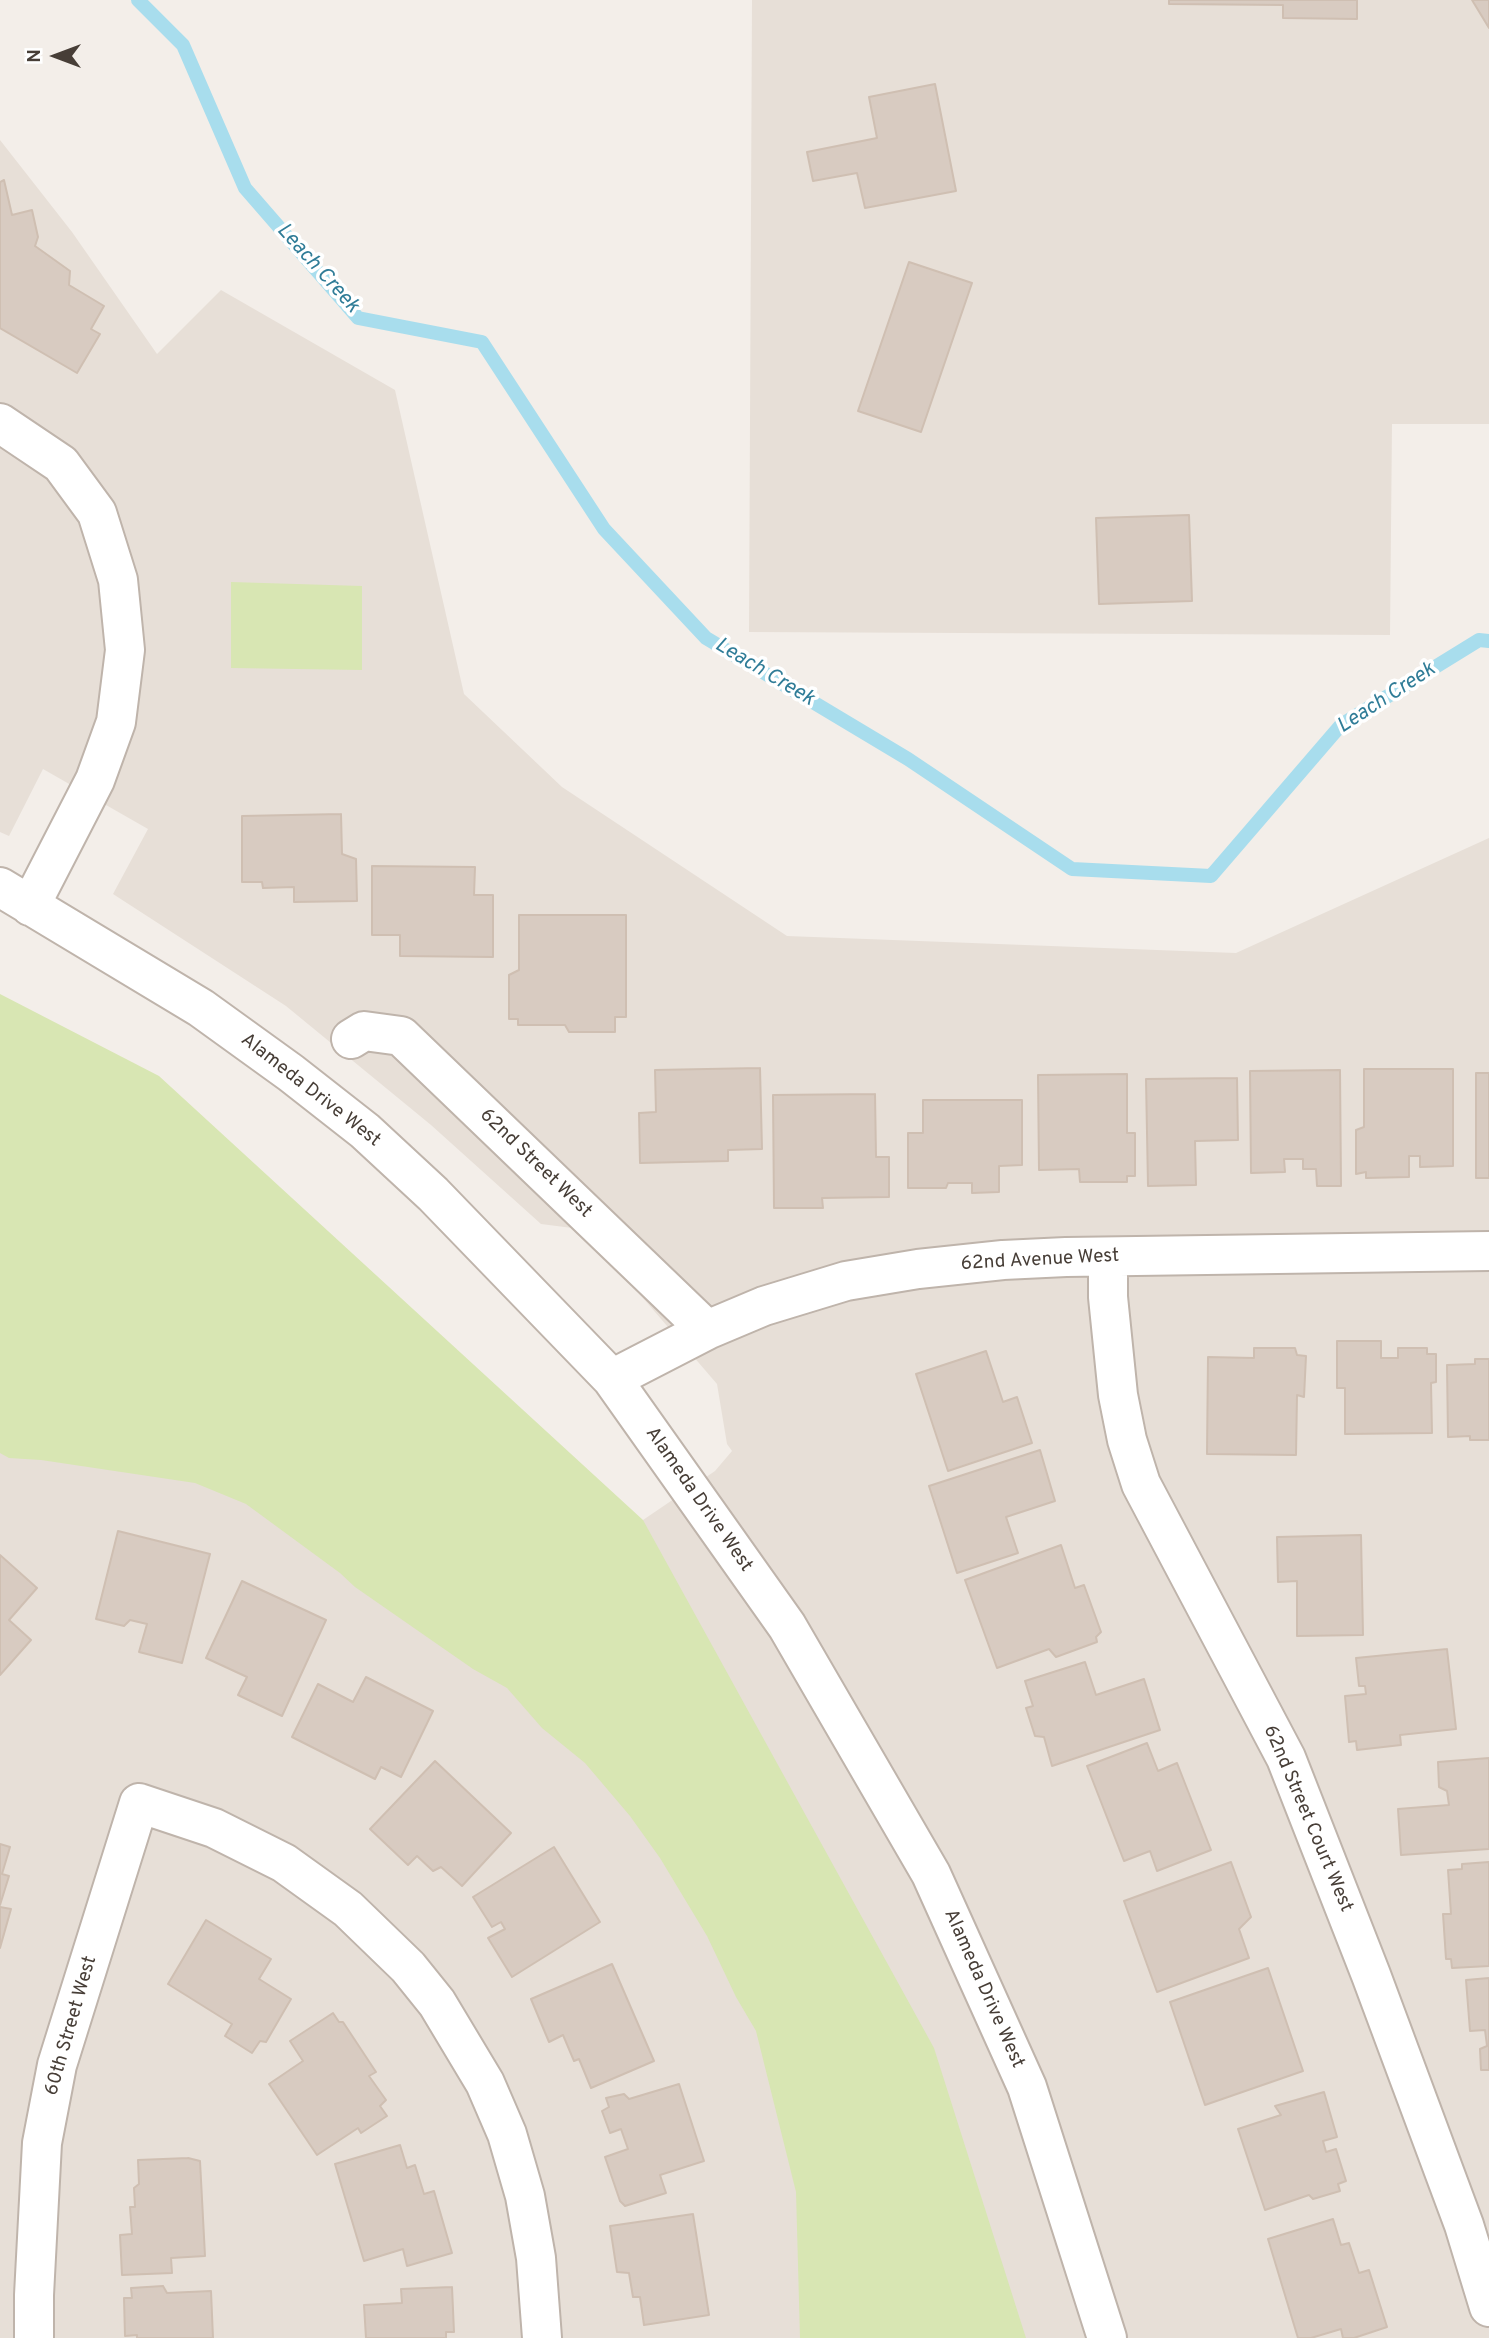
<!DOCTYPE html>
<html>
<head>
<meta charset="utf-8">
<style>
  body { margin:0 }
  #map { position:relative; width:1489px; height:2338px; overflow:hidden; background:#f3eee9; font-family:Overpass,sans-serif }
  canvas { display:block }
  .north { position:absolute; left:21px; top:21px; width:70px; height:70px; -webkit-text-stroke:5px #fff; paint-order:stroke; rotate:270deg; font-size:19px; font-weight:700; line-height:28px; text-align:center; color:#473e37 }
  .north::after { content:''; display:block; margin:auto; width:24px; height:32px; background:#473e37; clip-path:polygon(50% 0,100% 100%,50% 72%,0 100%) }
</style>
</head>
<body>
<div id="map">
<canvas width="1489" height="2338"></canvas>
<div class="north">N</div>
</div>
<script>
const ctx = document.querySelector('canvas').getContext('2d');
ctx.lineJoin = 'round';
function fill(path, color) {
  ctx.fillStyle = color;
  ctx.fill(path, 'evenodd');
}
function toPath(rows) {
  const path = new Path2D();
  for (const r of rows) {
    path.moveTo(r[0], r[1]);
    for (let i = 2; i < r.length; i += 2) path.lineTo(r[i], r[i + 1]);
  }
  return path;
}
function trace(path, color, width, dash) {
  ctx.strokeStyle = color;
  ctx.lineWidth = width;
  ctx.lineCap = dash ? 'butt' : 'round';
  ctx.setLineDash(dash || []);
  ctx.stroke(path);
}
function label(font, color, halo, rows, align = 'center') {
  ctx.font = font + ' Overpass,sans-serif';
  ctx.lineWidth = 7;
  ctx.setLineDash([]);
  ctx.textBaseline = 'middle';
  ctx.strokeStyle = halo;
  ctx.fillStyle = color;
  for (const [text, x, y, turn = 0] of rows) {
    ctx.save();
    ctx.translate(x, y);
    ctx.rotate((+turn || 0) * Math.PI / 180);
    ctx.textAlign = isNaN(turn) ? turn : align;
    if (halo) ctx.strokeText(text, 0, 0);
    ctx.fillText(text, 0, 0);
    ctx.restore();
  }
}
const residential = toPath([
  [752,0,1489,0,1489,424,1392,424,1390,635,749,632],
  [0,140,72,232,157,354,221,290,395,390,464,694,562,787,787,936,1236,953,1489,838,1489,2338,0,2338,0,1344,643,1520,715,1471,732,1451,727,1444,717,1384,643,1298,580,1229,541,1224,431,1125,286,1006,113,894,148,829,43,769,9,836,0,832]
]);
const green = toPath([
  [231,582,362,586,362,670,231,668],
  [0,994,159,1076,643,1520,934,2048,1026,2338,800,2338,796,2192,756,2031,736,1997,707,1936,660,1858,630,1816,585,1763,542,1728,507,1688,473,1669,355,1587,340,1573,246,1504,195,1483,41,1460,9,1458,0,1453]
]);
const stream = toPath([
  [138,0,183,45,245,188,358,318,482,342,604,529,706,638,908,759,1072,869,1211,876,1341,725,1479,640,1489,641]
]);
const building = toPath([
  [1169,0,1357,0,1357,19,1283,18,1283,5,1169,4,1169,0],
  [1472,0,1489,0,1489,28,1472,0],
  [935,84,956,191,865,208,857,173,813,181,807,152,877,138,869,97,935,84],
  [4,180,12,215,32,210,38,237,35,246,70,271,69,285,104,306,91,329,100,334,77,373,0,328,0,182,4,180],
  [909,262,972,283,921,432,858,411,909,262],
  [1189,515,1192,601,1099,604,1096,518,1189,515],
  [341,814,342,854,356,859,357,901,294,902,294,887,263,888,262,882,242,882,242,816,341,814],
  [372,866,475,867,474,895,493,895,493,957,400,956,400,935,372,935,372,866],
  [519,915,626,915,626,1017,615,1017,615,1032,569,1032,565,1025,518,1025,518,1019,509,1019,509,975,519,970,519,915],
  [760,1068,762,1149,728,1150,728,1161,640,1163,639,1113,656,1112,655,1070,760,1068],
  [1364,1069,1453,1069,1453,1166,1420,1167,1420,1156,1409,1156,1409,1177,1366,1178,1366,1172,1356,1174,1356,1130,1364,1127,1364,1069],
  [1340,1070,1341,1186,1317,1186,1316,1169,1303,1169,1303,1159,1284,1159,1285,1172,1251,1173,1250,1071,1340,1070],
  [1476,1073,1489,1073,1489,1178,1476,1178,1476,1073],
  [1127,1074,1127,1133,1135,1133,1135,1176,1127,1176,1127,1182,1080,1182,1079,1169,1039,1170,1038,1075,1127,1074],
  [1237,1078,1238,1140,1195,1141,1196,1185,1148,1186,1146,1079,1237,1078],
  [875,1094,876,1157,889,1157,889,1197,822,1198,823,1208,774,1208,773,1095,875,1094],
  [923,1100,1022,1100,1022,1165,999,1166,999,1192,972,1193,972,1183,948,1183,946,1188,908,1188,908,1133,923,1133,923,1100],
  [1337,1341,1381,1341,1381,1358,1398,1358,1398,1348,1427,1348,1427,1354,1436,1354,1436,1382,1431,1383,1432,1433,1345,1434,1345,1388,1337,1388,1337,1341],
  [1254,1348,1295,1348,1297,1355,1306,1356,1304,1397,1297,1395,1296,1455,1207,1454,1208,1357,1254,1358,1254,1348],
  [986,1351,1003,1402,1017,1397,1032,1443,948,1471,916,1374,986,1351],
  [1475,1359,1489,1359,1489,1440,1470,1440,1470,1436,1448,1437,1447,1365,1475,1364,1475,1359],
  [1040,1450,1055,1501,1006,1517,1018,1553,957,1573,929,1486,1040,1450],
  [118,1531,210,1554,182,1663,139,1652,147,1624,130,1620,124,1626,96,1619,118,1531],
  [1361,1535,1363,1635,1297,1636,1297,1581,1278,1582,1277,1537,1361,1535],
  [1061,1545,1075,1588,1084,1585,1101,1632,1096,1637,1097,1642,1056,1657,1049,1649,997,1668,965,1580,1061,1545],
  [0,1555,37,1588,9,1620,31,1640,0,1675,0,1555],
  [242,1581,326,1620,282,1716,238,1695,247,1677,206,1658,242,1581],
  [1447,1649,1456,1729,1400,1735,1401,1745,1357,1750,1356,1741,1349,1742,1345,1696,1366,1694,1365,1686,1359,1686,1356,1658,1447,1649],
  [1085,1662,1096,1695,1144,1679,1160,1730,1052,1766,1044,1737,1035,1736,1026,1708,1033,1706,1025,1681,1085,1662],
  [366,1677,433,1711,401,1777,381,1767,375,1779,292,1737,318,1684,353,1702,366,1677],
  [1147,1743,1158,1771,1177,1763,1211,1850,1157,1871,1150,1851,1124,1861,1087,1766,1147,1743],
  [1489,1758,1489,1849,1401,1855,1398,1809,1449,1805,1447,1791,1439,1787,1438,1762,1489,1758],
  [435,1761,511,1833,462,1886,441,1867,433,1871,417,1856,408,1865,370,1829,435,1761],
  [0,1844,10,1847,2,1874,9,1876,0,1905,0,1844],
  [554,1847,600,1922,512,1977,488,1938,505,1929,501,1922,492,1927,473,1897,554,1847],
  [1231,1862,1251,1917,1239,1929,1249,1958,1157,1992,1124,1901,1231,1862],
  [1489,1862,1489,1966,1452,1968,1451,1959,1446,1959,1443,1914,1451,1914,1448,1870,1462,1869,1462,1864,1489,1862],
  [0,1907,11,1909,0,1948,0,1907],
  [206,1920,271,1959,259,1979,291,1999,266,2042,260,2041,252,2053,225,2036,232,2024,168,1984,206,1920],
  [612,1964,654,2061,591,2088,579,2059,574,2061,563,2035,549,2042,531,1999,612,1964],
  [1268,1968,1303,2071,1205,2105,1170,2002,1268,1968],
  [1489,1978,1489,2070,1481,2070,1480,2049,1487,2046,1485,2030,1470,2031,1466,1980,1489,1978],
  [333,2013,339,2022,343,2022,376,2072,369,2076,386,2100,380,2106,387,2116,361,2133,358,2128,317,2155,269,2084,303,2061,290,2041,333,2013],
  [679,2084,704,2161,660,2175,666,2193,625,2206,620,2201,605,2157,628,2149,621,2129,610,2133,602,2111,609,2107,606,2098,624,2094,629,2099,679,2084],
  [1324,2092,1337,2137,1323,2141,1326,2152,1336,2149,1346,2181,1338,2184,1340,2191,1313,2199,1309,2195,1265,2210,1238,2129,1281,2115,1275,2106,1324,2092],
  [400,2145,407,2168,415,2165,424,2194,434,2191,452,2253,407,2266,403,2249,364,2261,335,2164,400,2145],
  [188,2158,200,2161,205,2256,171,2258,172,2273,122,2275,120,2235,132,2234,130,2207,135,2207,134,2188,139,2184,138,2160,188,2158],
  [693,2214,709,2315,644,2325,640,2297,633,2297,629,2273,617,2272,610,2226,693,2214],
  [1333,2219,1341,2245,1349,2243,1359,2273,1369,2270,1387,2327,1354,2338,1343,2338,1341,2329,1311,2338,1298,2338,1268,2239,1333,2219],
  [163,2286,167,2293,211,2291,213,2338,137,2338,137,2335,125,2336,124,2298,132,2298,131,2288,163,2286],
  [452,2287,454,2332,446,2332,446,2338,366,2338,364,2305,402,2303,401,2289,452,2287]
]);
const minor = toPath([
  [0,423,61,464,97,513,118,580,125,650,116,722,95,780,30,906],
  [0,887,201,1008,291,1073,365,1131,433,1194,612,1379,787,1626,931,1874,1027,2087,1107,2338],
  [351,1039,364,1031,401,1036,707,1330],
  [1108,1257,1108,1297,1118,1395,1127,1440,1141,1484,1286,1758,1371,1975,1464,2225,1489,2307],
  [612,1379,707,1330,764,1306,846,1281,918,1269,1003,1260,1066,1257,1489,1251],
  [34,2338,34,2295,42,2143,57,2065,139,1803,214,1828,284,1863,348,1909,408,1967,437,2003,485,2083,507,2134,525,2196,536,2258,542,2338]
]);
const streetNames = [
  ["Alameda Drive West",310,1091,38],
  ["62nd Street West",535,1164,44],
  ["62nd Avenue West",1040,1261,-3],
  ["Alameda Drive West",698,1500,55],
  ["62nd Street Court West",1307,1819,67],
  ["Alameda Drive West",983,1989,66],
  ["60th Street West",72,2026,-74]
];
const waterNames = [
  ["Leach Creek",317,269,48],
  ["Leach Creek",764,673,31],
  ["Leach Creek",1387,699,-33]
];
fill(residential, '#e7dfd7');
fill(green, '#d8e6b3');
trace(stream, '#a8dded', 14);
fill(building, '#d8cbc1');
trace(building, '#cfbfb2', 2);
trace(minor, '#bfb4ab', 42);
trace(minor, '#fff', 38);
label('19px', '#473e37', '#fff', streetNames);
label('italic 21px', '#2f7c97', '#fff', waterNames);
</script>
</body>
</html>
